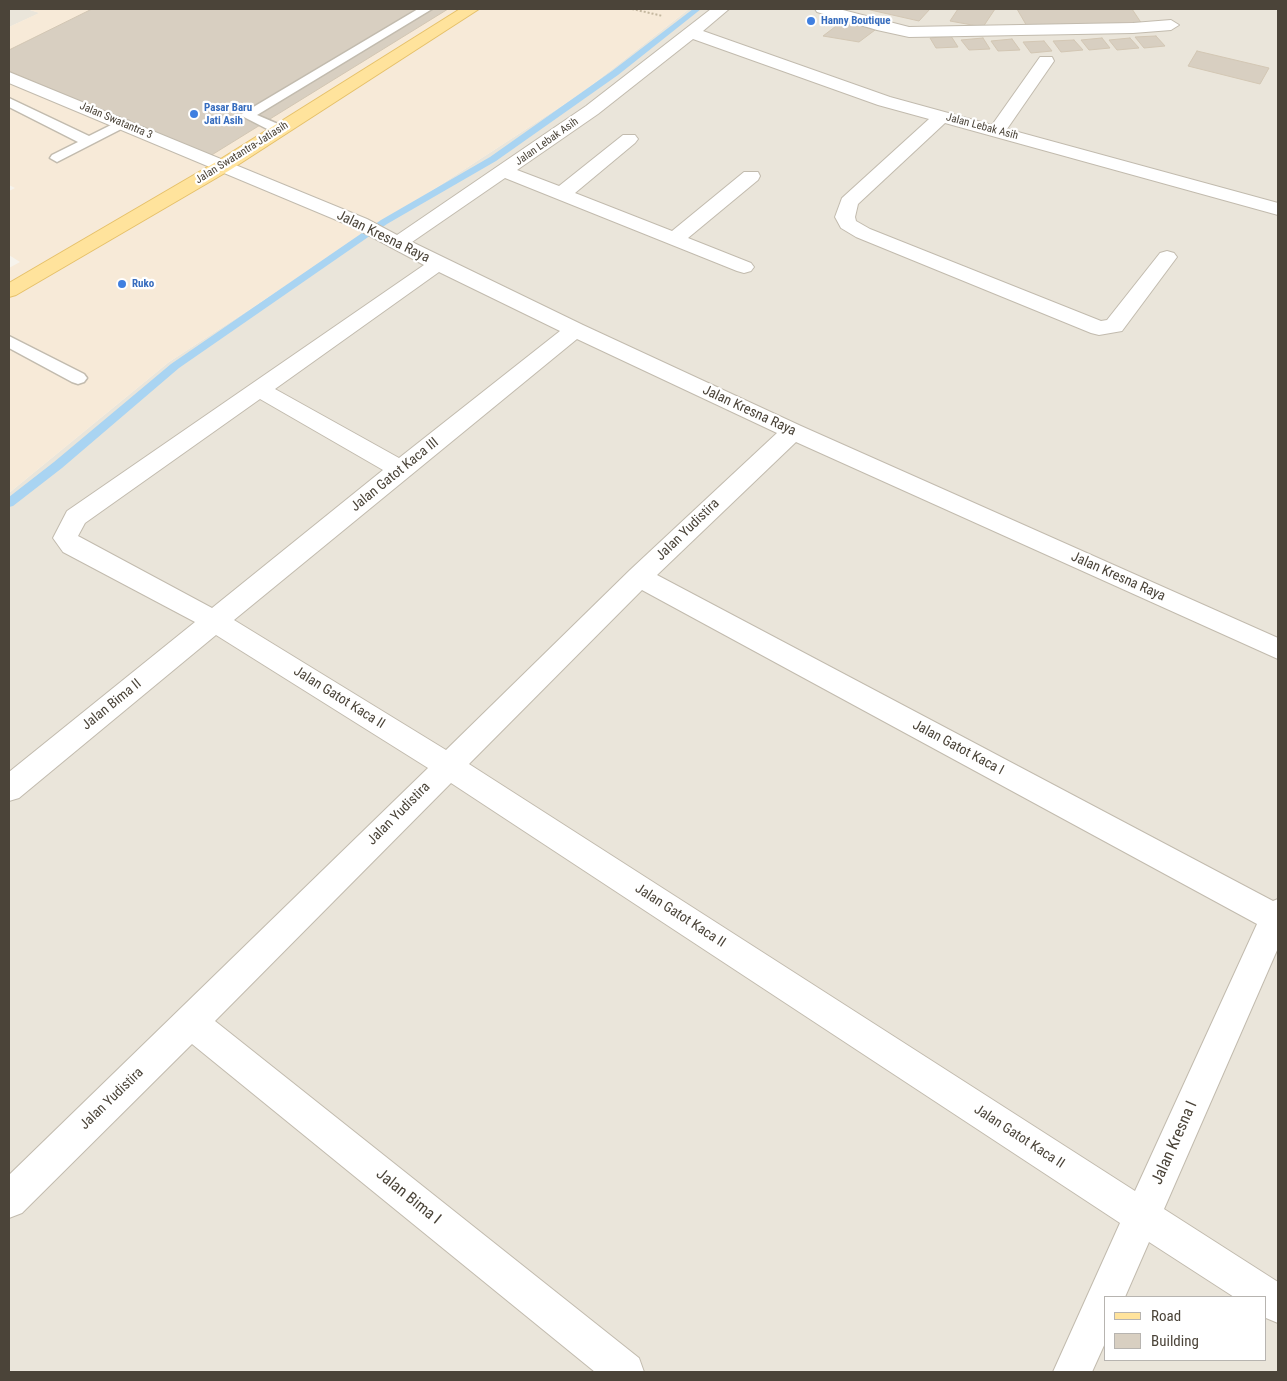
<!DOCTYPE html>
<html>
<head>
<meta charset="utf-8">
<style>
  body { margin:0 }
  #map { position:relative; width:1287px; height:1381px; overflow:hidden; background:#f6f3ec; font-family:"Roboto Condensed",sans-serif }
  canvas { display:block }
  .frame { position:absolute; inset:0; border:10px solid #4b4439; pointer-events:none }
  .legend { position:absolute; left:1104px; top:1296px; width:162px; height:65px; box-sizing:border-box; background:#fff; border:1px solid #b7b4b0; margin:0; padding:6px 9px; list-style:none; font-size:15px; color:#4b4439 }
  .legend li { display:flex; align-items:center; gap:10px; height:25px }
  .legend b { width:25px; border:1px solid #b7b4b0 }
</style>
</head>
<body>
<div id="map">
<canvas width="1287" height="1381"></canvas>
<div class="frame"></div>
<ul class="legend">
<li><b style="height:6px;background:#ffe39c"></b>Road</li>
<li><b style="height:14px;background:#d8cfc1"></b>Building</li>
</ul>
</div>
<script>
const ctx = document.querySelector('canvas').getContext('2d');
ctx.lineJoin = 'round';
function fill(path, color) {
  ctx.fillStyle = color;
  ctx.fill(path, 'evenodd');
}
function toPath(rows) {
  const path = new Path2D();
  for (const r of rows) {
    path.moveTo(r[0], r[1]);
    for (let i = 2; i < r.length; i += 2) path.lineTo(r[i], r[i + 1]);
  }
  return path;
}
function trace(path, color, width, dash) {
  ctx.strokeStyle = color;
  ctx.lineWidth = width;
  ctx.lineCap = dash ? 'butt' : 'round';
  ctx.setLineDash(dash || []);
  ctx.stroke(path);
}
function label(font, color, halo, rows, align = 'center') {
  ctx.font = font + ' "Roboto Condensed",sans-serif';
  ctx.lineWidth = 4.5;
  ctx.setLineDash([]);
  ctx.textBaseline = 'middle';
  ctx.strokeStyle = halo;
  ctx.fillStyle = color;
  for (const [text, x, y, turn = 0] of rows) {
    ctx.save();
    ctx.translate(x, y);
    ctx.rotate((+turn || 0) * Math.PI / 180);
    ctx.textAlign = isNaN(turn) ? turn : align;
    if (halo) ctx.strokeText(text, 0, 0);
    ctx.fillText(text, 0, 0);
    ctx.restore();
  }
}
const residential = toPath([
  [9,9,27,9,40,13,9,27],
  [689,9,1278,9,1278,1372,9,1372,9,493,169,362,583,92],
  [1106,1297,1266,1297,1266,1360,1106,1360]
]);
const commercial = toPath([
  [27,9,689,9,583,92,169,362,9,493,9,268,20,262,9,255,9,191,15,188,9,185,9,27,39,13]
]);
const stream = toPath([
  [693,9,701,9,618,75,496,161,387,224,179,368,62,468,13,506,9,507,9,497,54,462,171,364,381,220,490,157,612,71,693,9]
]);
const building = toPath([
  [92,9,448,9,210,156,9,71,9,50,92,9],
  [866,9,930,9,919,21,866,9],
  [958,9,995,9,983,27,950,21,958,9],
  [1017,9,1132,9,1142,24,1028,28,1017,9],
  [844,20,875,30,859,42,823,36,844,20],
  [951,36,958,47,936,48,930,38,951,36],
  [1156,36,1165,46,1144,48,1135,37,1156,36],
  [983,38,990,49,969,50,961,40,983,38],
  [1102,38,1110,48,1089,50,1081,40,1102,38],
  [1130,38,1139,48,1117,50,1109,40,1130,38],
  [1012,39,1020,50,998,51,991,41,1012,39],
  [1074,40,1083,50,1061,52,1053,41,1074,40],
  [1044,41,1052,51,1031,53,1023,42,1044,41],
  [1197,51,1269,68,1260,84,1188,66,1197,51]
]);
const path = toPath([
  [632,9,663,16]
]);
const service = toPath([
  [418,9,432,9,257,115,285,127,287,130,285,133,275,133,240,115,418,9],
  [9,98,89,136,119,121,129,121,131,124,57,162,50,158,52,155,78,142,9,107,9,98],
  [9,336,84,374,87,378,84,382,78,384,72,382,9,348,9,336]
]);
const minor = toPath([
  [711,9,729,9,703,31,890,97,992,125,1040,57,1052,57,1054,61,1007,129,1278,203,1278,215,945,123,858,204,855,217,856,221,870,229,1101,321,1107,320,1160,253,1167,251,1174,253,1177,257,1122,331,1099,335,1091,333,856,237,841,228,835,217,842,198,929,119,878,105,693,39,598,114,517,170,559,186,623,135,635,135,638,139,635,143,575,193,672,231,744,172,758,172,760,176,758,180,688,238,751,263,754,267,751,271,744,273,737,271,505,178,412,242,583,325,801,426,1278,638,1278,659,796,442,657,575,1273,901,1278,899,1278,948,1164,1209,1278,1282,1278,1323,1266,1318,1266,1297,1234,1297,1149,1242,1125,1297,1106,1297,1106,1341,1092,1372,1053,1372,1120,1223,451,783,215,1021,639,1358,644,1372,595,1372,192,1044,22,1213,9,1218,9,1175,428,768,216,635,19,798,9,801,9,772,195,622,63,552,53,538,67,511,424,265,353,227,9,83,9,72,367,219,397,235,586,106,711,9],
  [439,272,560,331,399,458,275,389,439,272],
  [577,339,777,433,630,570,446,750,234,620,577,339],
  [260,399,383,470,212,608,78,536,85,523,260,399],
  [642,590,1257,924,1135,1191,469,764,642,590],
  [815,9,839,9,909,27,1133,23,1171,20,1179,25,1171,30,1133,33,909,37,877,30,817,12,815,9]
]);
const primary = toPath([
  [460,9,479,9,230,170,16,295,9,297,9,283,216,162,460,9]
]);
const markers = [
  [811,21,5,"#3f7fe0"],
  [194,114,5,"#3f7fe0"],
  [122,284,5,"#3f7fe0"]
];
const farShopnames = [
  ["Hanny Boutique",821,21],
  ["Pasar Baru",204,108],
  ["Jati Asih",204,121],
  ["Ruko",132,284]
];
const farStreetnames = [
  ["Jalan Swatantra 3",116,121,23],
  ["Jalan Lebak Asih",982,127,15],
  ["Jalan Lebak Asih",547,142,-35],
  ["Jalan Swatantra-Jatiasih",242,153,-32]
];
const streetNames = [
  ["Jalan Kresna Raya",383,237,26],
  ["Jalan Kresna Raya",749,411,25],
  ["Jalan Gatot Kaca III",395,475,-39],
  ["Jalan Yudistira",688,530,-44],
  ["Jalan Kresna Raya",1118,577,24],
  ["Jalan Gatot Kaca II",339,698,32],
  ["Jalan Bima II",112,705,-39],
  ["Jalan Gatot Kaca I",958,748,28],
  ["Jalan Yudistira",399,814,-45],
  ["Jalan Gatot Kaca II",680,916,33],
  ["Jalan Yudistira",112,1099,-44],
  ["Jalan Gatot Kaca II",1019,1137,33]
];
const nearStreetnames = [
  ["Jalan Kresna I",1175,1143,-66],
  ["Jalan Bima I",408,1197,39]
];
fill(residential, '#eae5da');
fill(commercial, '#f7ead8');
fill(stream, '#a9d4f2');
fill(building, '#d8cfc1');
trace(building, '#d3c7b4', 1);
trace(service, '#c2bbae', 3);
trace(minor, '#c2bbae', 2);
trace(primary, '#e6c16a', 2);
trace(path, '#c4b79f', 2, [2, 2]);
fill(service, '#fff');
fill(minor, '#fff');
fill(primary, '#ffe39c');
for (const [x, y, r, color] of markers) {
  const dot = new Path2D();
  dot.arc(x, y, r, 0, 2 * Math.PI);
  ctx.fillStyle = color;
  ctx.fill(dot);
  trace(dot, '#fff', 2);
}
label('bold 11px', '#366cbe', '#fff', farShopnames, 'left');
label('11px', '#4b4439', '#fff', farStreetnames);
label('14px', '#4b4439', '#fff', streetNames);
label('16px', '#4b4439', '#fff', nearStreetnames);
</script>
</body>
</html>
